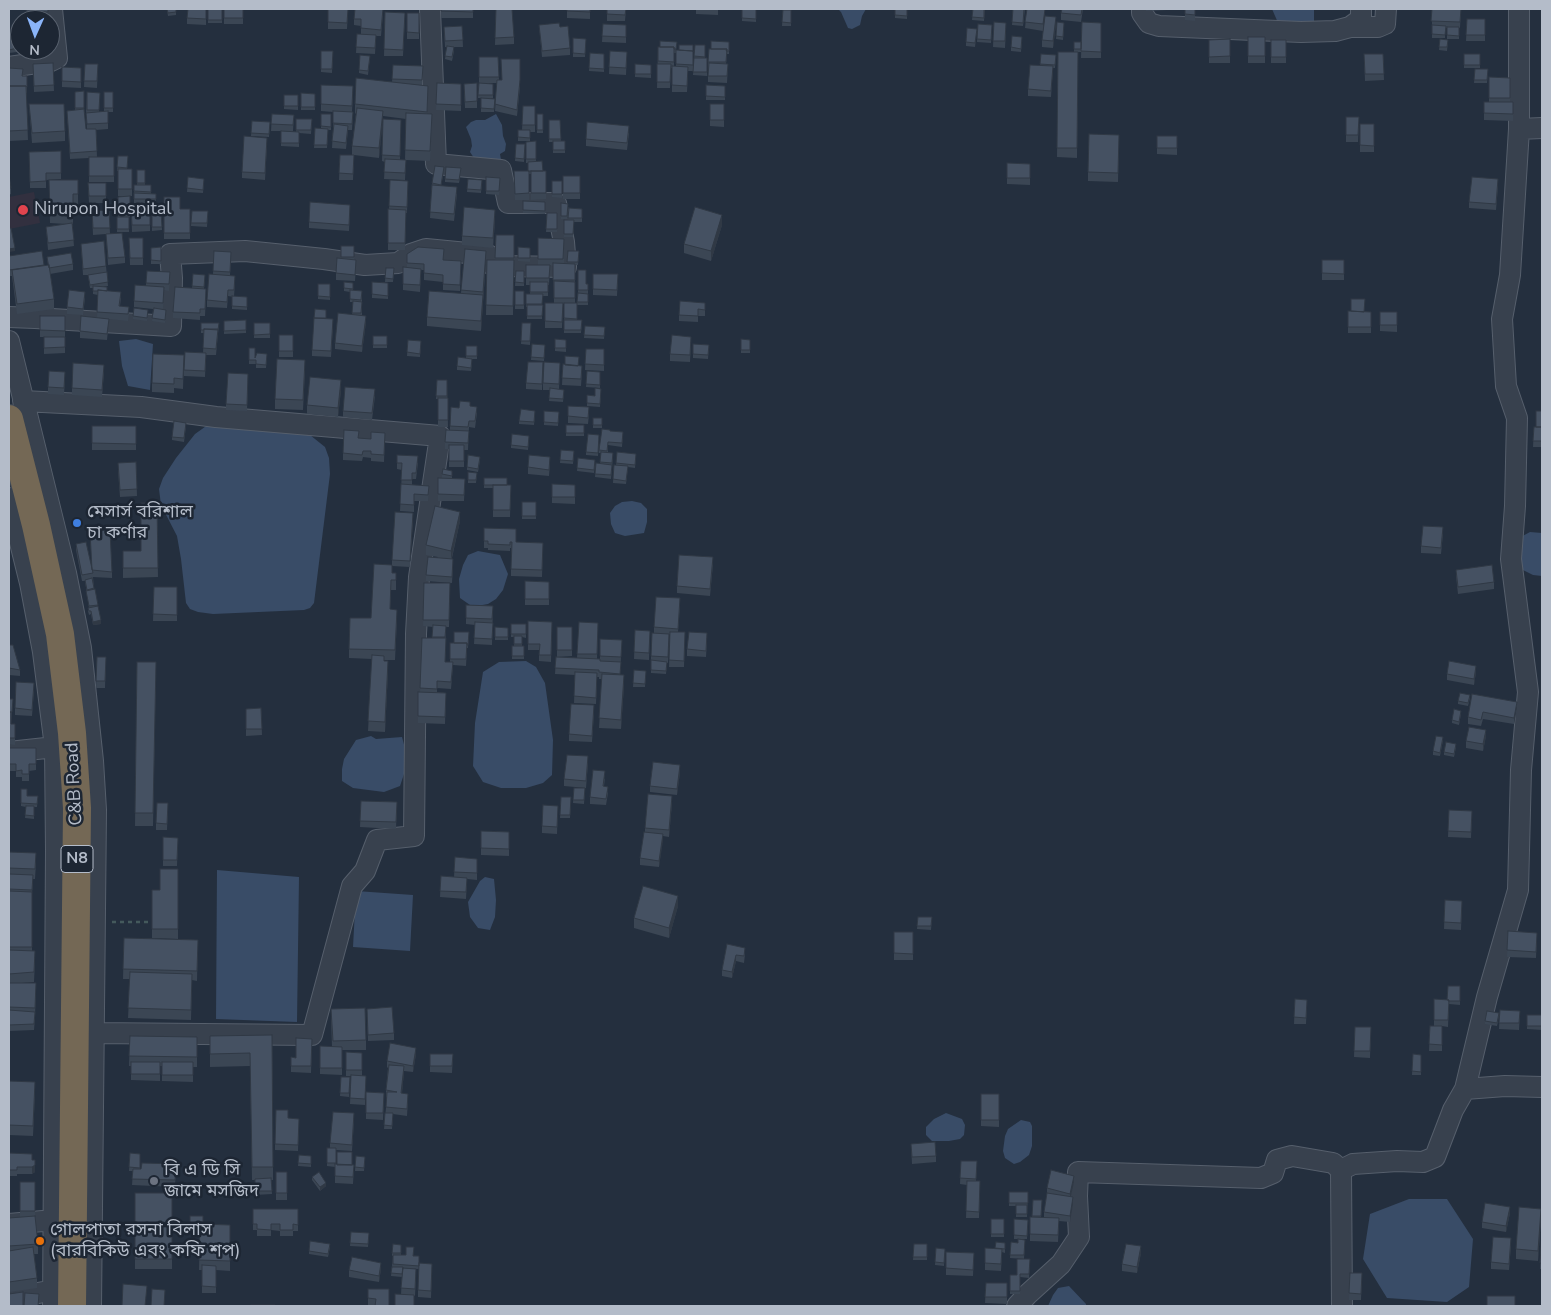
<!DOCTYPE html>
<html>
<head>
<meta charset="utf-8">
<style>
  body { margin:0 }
  #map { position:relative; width:1551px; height:1315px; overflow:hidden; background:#242f3e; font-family:"Nunito Sans",sans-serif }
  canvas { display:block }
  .frame { position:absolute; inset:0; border:10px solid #b4bcc9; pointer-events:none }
  .north { position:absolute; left:10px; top:10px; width:50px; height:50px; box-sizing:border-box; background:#1d2633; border:1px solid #59626f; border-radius:50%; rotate:182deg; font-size:14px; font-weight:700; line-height:20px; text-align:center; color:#b4bcc9 }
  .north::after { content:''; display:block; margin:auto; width:18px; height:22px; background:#8ab4f8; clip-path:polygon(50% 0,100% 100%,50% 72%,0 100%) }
</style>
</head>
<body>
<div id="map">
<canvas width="1551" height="1315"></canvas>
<div class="frame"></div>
<div class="north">N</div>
</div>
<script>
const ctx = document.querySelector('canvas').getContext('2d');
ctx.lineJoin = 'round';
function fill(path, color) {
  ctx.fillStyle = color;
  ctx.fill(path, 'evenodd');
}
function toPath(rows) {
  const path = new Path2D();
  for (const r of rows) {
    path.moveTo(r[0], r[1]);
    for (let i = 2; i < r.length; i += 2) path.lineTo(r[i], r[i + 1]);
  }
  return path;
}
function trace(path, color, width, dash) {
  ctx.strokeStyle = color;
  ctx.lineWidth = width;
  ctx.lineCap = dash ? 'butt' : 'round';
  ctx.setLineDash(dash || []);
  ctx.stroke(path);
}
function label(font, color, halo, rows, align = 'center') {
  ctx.font = font + ' "Nunito Sans","Noto Sans Bengali",sans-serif';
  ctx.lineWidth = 5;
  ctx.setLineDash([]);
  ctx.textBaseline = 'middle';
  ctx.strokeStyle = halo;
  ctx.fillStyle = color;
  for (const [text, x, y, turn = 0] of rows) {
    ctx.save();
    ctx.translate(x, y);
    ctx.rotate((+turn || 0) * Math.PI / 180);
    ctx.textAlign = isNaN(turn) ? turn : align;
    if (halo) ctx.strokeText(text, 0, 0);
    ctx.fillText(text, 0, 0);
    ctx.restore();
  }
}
const medical = toPath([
  [34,192,40,223,9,229,9,197]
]);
const water = toPath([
  [838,9,866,9,862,16,860,25,852,29,848,28,841,12],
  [1272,9,1314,9,1314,23,1279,25],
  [496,114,502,125,503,136,506,144,505,151,500,154,501,160,494,167,474,158,470,152,472,146,471,139,466,127,471,122,476,120,485,120],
  [136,339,153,344,150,390,128,386,122,366,119,341],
  [209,424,305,431,325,447,329,458,330,474,314,603,310,608,304,610,213,614,198,612,190,609,186,603,181,559,177,536,161,505,159,489,163,478,176,458,195,434],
  [632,501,641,503,647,509,647,522,644,533,625,536,615,533,611,524,610,513,615,506,622,502],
  [1530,532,1542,533,1542,576,1533,575,1523,570,1519,561,1517,539],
  [478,551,500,555,508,574,503,590,496,599,488,604,477,606,470,605,460,598,459,579,463,565,468,555],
  [526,661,536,667,545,683,553,740,552,775,543,783,526,788,501,788,483,782,473,766,475,723,483,672,499,662],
  [371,736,376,739,402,737,407,756,404,774,400,786,384,792,353,788,342,781,342,769,344,759,356,740],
  [217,870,299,877,297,1022,216,1019],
  [485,877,494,879,496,900,495,917,490,930,478,928,470,917,468,902,480,881],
  [356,891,413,895,410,951,353,947],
  [946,1113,962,1119,965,1125,964,1135,960,1139,949,1141,932,1141,926,1135,926,1127,934,1119],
  [1021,1120,1030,1122,1032,1126,1032,1146,1029,1155,1020,1162,1014,1164,1005,1158,1003,1151,1005,1136,1008,1129],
  [1409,1199,1447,1199,1473,1239,1469,1287,1447,1302,1387,1298,1363,1259,1370,1214],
  [1069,1286,1086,1304,1086,1306,1048,1306,1053,1295,1058,1288]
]);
const path = toPath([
  [112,922,148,922]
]);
const minor = toPath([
  [1142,9,1142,13,1149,23,1159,26,1301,32,1335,31,1350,27,1361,19,1361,9],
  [1350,27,1378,27,1385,24,1386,9],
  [9,67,51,61,57,58,52,9],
  [1519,129,1542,128],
  [9,317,35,318,171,326,172,278,170,254,245,251,324,259,365,265,398,263,411,254,426,249,488,255,491,264,501,266,566,267,564,242,556,203,508,203,501,170,436,164,430,9],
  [9,341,66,573,81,648,93,761,96,810,91,1306],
  [23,401,141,407,216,417,440,436,419,577,416,634,414,836,377,840,365,871,352,886,312,1035,93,1033],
  [9,498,30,583,43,652,55,747,56,851,53,1306],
  [9,752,55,747],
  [1465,1089,1505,1086,1542,1087],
  [9,1224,54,1220],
  [9,1299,53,1290],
  [1017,1306,1028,1294,1061,1264,1079,1237,1077,1196,1078,1172,1261,1178,1273,1173,1277,1160,1292,1156,1333,1163,1341,1170],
  [1342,1306,1341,1170,1353,1164,1397,1161,1423,1162,1435,1157,1453,1110,1465,1089,1487,997,1518,890,1521,770,1528,692,1511,559,1515,506,1517,418,1506,386,1502,319,1510,275,1519,129,1519,9]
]);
const highway = toPath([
  [9,419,36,525,60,634,72,733,77,808,72,1306]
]);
const wall = toPath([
  [27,9,48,9,48,18,26,17],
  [167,9,176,9,176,15,168,16],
  [206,9,206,25,187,24,187,18],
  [208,9,222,9,222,23,208,23],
  [224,9,249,9,249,10,243,10,243,24,224,24],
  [348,9,347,29,328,29,328,22],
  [441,9,473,9,473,18,441,18],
  [477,9,493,9,493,10,477,10],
  [496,9,514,37,514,44,495,45],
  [567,9,590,9,590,19,567,18],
  [607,9,626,9,625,21,607,21],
  [696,9,718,9,718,15,696,14],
  [742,9,756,9,756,22,742,21],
  [895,9,907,9,907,19,895,18],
  [973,9,985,9,984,21,972,20],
  [1013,9,1025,9,1023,26,1012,25],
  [1027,9,1046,9,1046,10,1045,10,1043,31,1025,28],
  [1083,9,1081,22,1061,20,1061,13],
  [1146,9,1167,9,1167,10,1146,11],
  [1185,9,1195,9,1195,21,1185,20],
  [1432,9,1461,9,1460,28,1459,28,1459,39,1447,39,1447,28,1445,28,1445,38,1432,38],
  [783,10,791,10,791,26,782,26],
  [385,12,405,13,403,56,384,56],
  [383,13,381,36,376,36,375,54,356,53,357,34,361,34,361,26,354,25,354,19],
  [407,13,419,13,419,39,407,39],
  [1467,19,1485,19,1485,41,1466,41],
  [994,22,1006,29,1005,48,993,47],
  [1057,22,1064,23,1063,40,1056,39],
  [1082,22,1101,23,1101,58,1081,58],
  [603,24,626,25,626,43,602,42],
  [978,24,992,25,991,43,977,42],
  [1056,24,1053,48,1042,47,1042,40],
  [539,25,560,27,570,48,570,55,542,57],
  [462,26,463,47,452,47,454,51,452,61,445,59,447,47,445,47,444,27],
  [977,29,975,47,966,46,966,42],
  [9,34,17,48,17,52,9,53],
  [1022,37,1021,52,1011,51,1011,47],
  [1248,37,1265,37,1265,63,1248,63],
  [573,38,586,39,585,57,573,57],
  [1230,39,1230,63,1209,63,1209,40],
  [1440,39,1448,40,1447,51,1439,50],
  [1271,40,1286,40,1286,63,1271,63],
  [677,42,676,50,679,50,693,45,693,71,688,71,687,92,672,92,672,68,671,68,670,88,657,88,658,47,660,47],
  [674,53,676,53,676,66,674,66],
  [729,42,729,54,727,54,726,64,728,64,727,83,708,82,708,62,711,49],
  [1074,42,1081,42,1081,52,1074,52],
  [695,45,705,45,705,58,707,58,707,76,693,75],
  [20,50,28,50,28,54,21,55],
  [30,50,45,50,45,53,30,54],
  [321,51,333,51,332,73,321,72],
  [610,51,627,52,626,75,609,74],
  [1058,52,1078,52,1077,158,1057,157],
  [590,53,604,54,604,72,589,71],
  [1041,54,1056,55,1055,68,1053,68,1051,97,1028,96,1028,89,1040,66],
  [1364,54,1383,54,1384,80,1365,81],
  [1464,54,1480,54,1480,68,1464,68],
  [370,56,368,75,359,73,359,70],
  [479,57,498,57,499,80,520,87,517,116,495,111,497,83,479,83],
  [53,63,54,91,34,92,33,64],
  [85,64,98,64,97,88,84,87],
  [635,64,651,65,651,78,635,77],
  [393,65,423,66,422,85,428,95,427,114,432,124,430,161,406,160,405,180,384,179,385,162,382,161,383,119,401,120,400,160,405,160,406,119,383,116,379,158,354,155,353,180,339,180,340,155,352,155,352,146,356,114,355,113,355,104,392,82],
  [62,67,81,68,81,88,62,87],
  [9,68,22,76,27,76,27,93,26,93,28,140,9,141],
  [1475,69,1488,69,1487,83,1474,83],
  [1489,77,1510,78,1510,102,1513,102,1513,121,1484,120,1484,102,1489,102],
  [437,83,461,84,461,111,436,110],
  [477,83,477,108,465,108,464,84],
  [479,83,493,84,493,98,478,98],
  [321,85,353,93,352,112,353,112,352,130,348,130,346,149,332,148,333,129,333,112,321,111],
  [706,85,725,86,725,100,706,100],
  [84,91,84,111,86,129,87,129,86,113,87,92,100,93,99,112,104,111,104,92,113,92,113,112,108,112,108,129,96,130,97,157,114,157,114,182,89,182,89,158,70,159,67,111,75,110,75,92],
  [301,93,315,94,315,110,301,110],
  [284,95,298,95,298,110,284,109],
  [481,98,495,99,494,112,481,112],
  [29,104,65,131,65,141,32,143],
  [710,104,724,104,724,127,710,126],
  [523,106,535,106,535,132,530,132,530,141,518,141,518,130,522,130],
  [272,114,294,115,293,131,271,131],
  [321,114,331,114,331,130,328,130,327,148,314,148,315,128,321,128],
  [537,114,543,114,543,133,537,133],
  [1346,117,1359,117,1358,142,1346,142],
  [296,119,312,119,311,134,299,133,299,147,281,146,281,131,296,132],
  [549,120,560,120,561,141,565,141,565,153,553,153,553,142,549,142],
  [252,121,270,122,269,137,251,136],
  [1360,124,1374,124,1374,152,1360,152],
  [629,133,627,150,586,146,586,139],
  [1119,135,1118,182,1088,181,1088,172],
  [1157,136,1177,136,1177,155,1157,154],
  [536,141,536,161,543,171,546,171,546,199,531,200,531,174,529,174,529,200,515,200,514,171,528,171,528,163,526,163,526,142],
  [267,144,265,180,242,178,242,172],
  [516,144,525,144,524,162,515,161],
  [61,151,61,179,46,180,46,188,30,188,29,152],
  [118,156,128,156,127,169,132,169,132,196,118,196,118,171,117,171],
  [1007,163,1030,164,1030,185,1007,184],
  [137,170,145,170,145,185,151,185,151,194,156,194,156,203,134,203,134,185,137,185],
  [444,170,441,186,457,194,454,221,430,218,432,183],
  [461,172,459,183,445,182,445,179],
  [9,174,11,188,11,194,9,195],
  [563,176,580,176,580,199,563,199],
  [188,177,204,179,203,193,187,192],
  [486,177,500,178,499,195,486,194],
  [468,179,482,180,481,193,467,192],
  [49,180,78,180,78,204,73,204,73,224,72,224,74,246,48,250,46,227,66,224,50,223],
  [390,180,408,181,407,213,406,213,405,250,388,250,388,209,389,209],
  [552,181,562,181,562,198,552,197],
  [88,183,106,183,106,203,89,203],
  [1498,186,1496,210,1469,208,1469,202],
  [130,196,130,217,129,217,129,232,117,232,117,217,118,217,118,197],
  [164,197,180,209,190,209,190,239,164,239],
  [523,201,545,202,545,214,523,213],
  [561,203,568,204,567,219,561,219],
  [131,206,150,207,150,231,132,232],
  [569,208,582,209,582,222,574,222,573,237,564,237,564,220,568,220],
  [109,210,110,234,125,257,125,263,108,265,106,234,93,235,92,211],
  [192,211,208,211,207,227,191,226],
  [350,211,349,231,309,228,309,222],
  [152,212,161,212,162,230,152,231],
  [547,213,557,213,557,232,546,232],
  [495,220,493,248,462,245,462,236],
  [722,225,711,261,684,253,684,244],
  [496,235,514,235,513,315,486,315,487,260,495,260],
  [129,238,143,238,143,265,130,265],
  [538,238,564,239,564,263,567,263,568,251,579,251,578,265,575,265,575,303,577,303,578,293,578,270,586,284,588,284,588,305,577,305,577,320,582,320,581,333,564,333,564,304,563,304,562,328,545,328,545,303,554,303,553,266,550,265,549,285,548,285,548,296,542,296,542,319,527,319,527,307,526,307,526,294,530,294,530,285,526,285,526,265,538,265],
  [81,244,106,266,108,286,100,287,121,298,120,306,129,313,128,321,109,319,107,340,80,338,80,331,97,317,98,295,93,294,93,288,90,288,88,275,83,275],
  [341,246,354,246,354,259,356,266,355,281,336,280,336,273,341,258],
  [161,247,161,264,151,264,151,248],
  [518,247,530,248,530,262,518,261],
  [465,249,486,260,481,331,427,326,427,317,461,293],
  [214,251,231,258,230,275,235,282,234,297,228,296,227,308,207,307,207,300,213,274],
  [407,254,443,260,461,261,460,291,443,290,443,282,424,280,424,270,421,270,420,292,403,290,403,267,407,267],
  [9,256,44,265,48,265,47,257,73,264,73,270,50,274,54,299,54,309,17,314,12,276,9,276],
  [1322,260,1344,260,1344,280,1322,280],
  [386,268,394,268,393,282,385,282],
  [516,271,524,271,524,286,515,286],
  [193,274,205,275,204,289,206,295,205,316,200,316,200,320,173,318,173,312,192,288],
  [593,274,618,274,617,296,593,295],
  [170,279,169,291,164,290,163,309,166,313,165,323,152,321,153,309,134,307,134,301,146,286,146,283],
  [344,282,353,283,353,290,362,291,362,315,366,322,362,352,335,349,335,343,352,314,353,302,350,302,350,292,344,291],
  [372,282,388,283,388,299,372,298],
  [318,284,330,284,330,300,318,299],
  [515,291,524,291,524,309,515,309],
  [232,296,247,297,247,310,232,309],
  [85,298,83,315,67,314,67,307],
  [705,303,705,316,698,316,698,322,679,321,679,315],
  [1348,311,1371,312,1371,333,1348,333],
  [1380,312,1397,312,1397,332,1380,331],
  [148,313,147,321,133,319,133,316],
  [40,316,65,316,65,353,44,354,44,337,54,337,40,337],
  [326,318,333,325,331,357,312,356,312,350],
  [246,320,246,333,224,334,224,321],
  [201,323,219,323,216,355,206,355,205,377,184,376,184,370,203,353,204,333,201,333],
  [254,323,270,323,270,338,254,338],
  [522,323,531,323,530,345,521,344],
  [585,326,605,327,604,339,584,338],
  [279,335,293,335,293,357,279,357],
  [373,336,387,336,387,348,373,348],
  [555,339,566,340,566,352,555,351],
  [741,339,750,340,750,353,741,353],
  [408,340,421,341,420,357,407,356],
  [691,343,690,362,670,361,670,354],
  [532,344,545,345,544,361,531,360],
  [693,344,709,345,708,359,693,358],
  [466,346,477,346,477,359,471,359,472,363,471,371,457,370,457,366,466,358],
  [249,348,255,358,267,354,266,368,256,368,256,364,249,364],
  [586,349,604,349,604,371,585,370],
  [184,355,183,389,174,388,174,393,152,392,152,383],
  [560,363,559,390,564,390,563,402,549,401,550,390,543,390,543,383],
  [563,364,579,366,582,372,581,386,562,385],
  [543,369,542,390,526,389,526,383],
  [305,370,303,410,275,409,275,399],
  [587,371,600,372,600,388,586,387],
  [104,372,102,397,72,395,72,388],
  [65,378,64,395,48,394,48,387],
  [437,380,447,380,448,427,438,427,438,399,436,399],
  [248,381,247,411,226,410,226,404],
  [601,389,600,407,587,406,587,395,595,396],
  [341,390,338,417,307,414,307,405],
  [375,396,372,420,343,417,343,411],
  [470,406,477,413,475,428,469,427,468,450,464,450,464,467,449,467,449,449,445,449,445,442,450,430,450,426,459,408],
  [544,411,559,412,558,426,544,425],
  [1542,411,1542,447,1533,447,1534,427,1536,427],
  [535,414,534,425,519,424,519,421],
  [589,414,588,424,568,423,568,416],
  [593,418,602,418,602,428,593,428],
  [566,425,584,425,584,436,566,436],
  [92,426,136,426,136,450,92,450],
  [186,426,184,442,172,440,172,437],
  [610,431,623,432,622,447,608,445,608,453,613,457,611,479,595,477,596,463,600,464,601,453,599,453,599,450],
  [385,433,384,462,371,461,371,458,363,457,362,461,343,460,343,453,359,438,371,439],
  [529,436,528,450,511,448,511,445],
  [599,438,598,456,586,455,586,452],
  [561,450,574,451,573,464,560,463],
  [617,452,636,454,635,468,628,467,626,484,613,483,614,465,616,465],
  [397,455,418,463,416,479,412,479,412,485,429,486,428,501,414,501,414,512,400,511,402,470,397,469],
  [578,458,595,463,594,473,577,471],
  [480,460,478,472,467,470,467,467],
  [136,462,137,496,120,497,118,470],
  [550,463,549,476,528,474,528,467],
  [452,471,452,479,465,479,464,501,438,501,438,478,448,478,442,478,442,474],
  [468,472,477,473,476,483,468,483],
  [484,478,507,485,511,485,510,517,493,517,493,488,484,488],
  [552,484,575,485,575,504,552,503],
  [522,502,536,502,536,519,522,519],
  [157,503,158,577,123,578,123,551,141,551],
  [413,519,410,567,392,566,392,573,396,573,396,590,391,590,390,609,397,619,395,660,384,660,388,671,385,732,368,731,372,659,349,658,349,649,371,618,392,565,392,560],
  [460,521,452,558,453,565,452,583,426,581,426,575,438,557,426,555,426,545],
  [484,528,516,542,543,543,542,577,511,576,511,548,510,548,510,551,488,550,488,548,484,548],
  [90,531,112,572,112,578,93,577,94,589,101,624,93,625,91,614,89,615,88,611,89,608,85,581,82,581,76,550,76,544,92,570],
  [1443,534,1441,554,1421,553,1421,546],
  [713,564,710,596,677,593,677,586],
  [1456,570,1494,582,1494,589,1458,594,1456,576],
  [525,581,549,582,549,605,525,605],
  [424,583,450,583,449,627,446,627,445,662,450,662,450,643,454,643,469,632,468,648,467,648,466,666,453,665,451,689,437,688,437,692,446,693,445,724,418,723,418,692,420,692,422,638,432,638,433,627,423,626],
  [154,587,177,587,177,621,153,621],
  [466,605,493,606,492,645,474,644,475,625,466,624],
  [680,605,678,632,685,632,684,667,669,667,670,635,669,634,668,663,667,663,666,674,651,673,651,656,654,633,654,627],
  [528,621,552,622,551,662,539,661,539,650,528,650],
  [579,622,598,629,597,659,600,659,600,639,622,640,620,675,624,685,621,729,599,728,602,679,599,679,599,677,597,677,596,704,574,703,575,675,555,674,556,657,577,658],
  [511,624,526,624,526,638,522,637,522,646,524,646,524,659,512,659,512,646,514,646,514,637,511,637],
  [495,627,508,628,508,640,495,640],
  [557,627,572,627,572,656,557,657],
  [635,630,650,631,649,660,634,659],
  [707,640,706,657,687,656,687,649],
  [9,645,20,670,20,676,9,675],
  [97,657,106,657,105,688,96,688],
  [137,662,156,662,153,826,135,826],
  [634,670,646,671,645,687,633,687],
  [1476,672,1474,685,1447,680,1447,674],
  [34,690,32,716,15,715,15,708],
  [1472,694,1517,708,1514,724,1483,719,1481,726,1468,724,1468,717],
  [1470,698,1468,706,1458,704,1458,701],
  [9,699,13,699,11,724,15,724,15,745,9,744],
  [261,708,262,735,246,736,246,709],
  [594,712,592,742,569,741,569,734],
  [1461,714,1459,725,1452,723,1452,720],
  [1486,736,1483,751,1466,748,1466,741],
  [1443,740,1440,756,1433,755,1433,751],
  [1456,747,1454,757,1444,755,1444,752],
  [9,748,36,748,36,770,29,771,29,781,22,781,22,777,16,777,16,771,9,771],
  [588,763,586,788,564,786,564,779],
  [680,772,677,795,650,792,650,786],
  [605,778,604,786,608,793,606,805,590,804,590,797],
  [574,788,585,788,584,804,573,803],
  [21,789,27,796,38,796,37,807,34,807,34,819,25,818,26,807,21,806],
  [561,797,571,797,570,818,560,818],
  [361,801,397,802,396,829,360,827],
  [168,803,167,830,156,830,156,823],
  [672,803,669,837,663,836,659,867,640,865,640,858,645,832,645,828],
  [558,806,557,834,542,833,542,826],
  [1449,810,1472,811,1471,838,1448,837],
  [481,831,509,832,509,856,481,855],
  [163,837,178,838,177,866,163,866],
  [9,852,36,863,35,879,33,879,32,895,32,951,35,961,34,982,22,983,36,983,35,1018,34,1030,9,1031],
  [455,857,477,859,477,880,467,879,466,899,440,897,441,876,454,877],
  [178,869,178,939,152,938,152,890,160,890],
  [1445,900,1462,901,1461,930,1444,929],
  [678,906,669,938,634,928,634,918],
  [918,917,932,917,931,930,917,929],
  [1508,931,1537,933,1536,958,1507,957],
  [894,932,913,932,913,960,894,960],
  [124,938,198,940,197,981,192,980,191,1020,128,1018,130,979,123,979],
  [727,944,745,954,744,963,736,961,732,978,722,976,722,970],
  [1460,986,1460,1005,1449,1004,1448,1027,1442,1026,1442,1051,1429,1051,1430,1026,1434,1026,1434,999,1447,1000],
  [1295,999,1307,1000,1306,1024,1294,1024],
  [1500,1010,1520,1011,1519,1030,1499,1029],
  [367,1015,394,1033,394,1040,368,1041],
  [1527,1015,1542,1015,1542,1030,1527,1029],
  [1499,1016,1497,1026,1485,1024,1485,1021],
  [331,1019,366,1040,366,1050,342,1050,342,1075,320,1074,320,1046,332,1047],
  [1355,1027,1371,1027,1370,1058,1354,1057],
  [272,1035,273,1167,273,1180,271,1180,272,1194,255,1195,255,1180,252,1180,250,1066,210,1067,210,1036],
  [130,1036,197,1037,197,1067,193,1067,193,1082,162,1081,162,1066,160,1066,160,1081,131,1080,131,1066,129,1066],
  [312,1039,311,1073,291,1072,291,1057,296,1058],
  [346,1052,362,1053,362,1076,366,1076,365,1105,350,1104,351,1076,346,1076],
  [416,1054,413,1072,404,1071,402,1093,408,1100,407,1116,393,1114,392,1129,384,1129,387,1097,386,1097,386,1090,388,1068,387,1067,387,1061],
  [430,1054,453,1054,452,1073,430,1072],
  [1413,1054,1421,1055,1421,1075,1412,1075],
  [341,1077,350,1077,349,1097,340,1096],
  [9,1081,35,1092,33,1136,9,1135],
  [366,1092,384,1093,383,1120,366,1119],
  [981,1094,999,1094,999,1127,981,1126],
  [288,1118,299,1119,298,1151,275,1150,275,1144],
  [354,1120,352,1151,336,1150,336,1164,354,1165,353,1184,335,1183,335,1167,327,1166,327,1148,330,1148,330,1143],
  [911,1144,936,1156,936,1162,912,1164],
  [9,1153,32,1160,35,1160,35,1172,32,1174,17,1174,17,1176,9,1176],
  [130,1153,140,1154,140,1169,176,1164,175,1187,132,1185,133,1171,129,1171],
  [299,1155,311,1156,311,1167,298,1166],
  [356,1156,365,1157,364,1171,355,1171],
  [961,1161,977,1161,976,1181,980,1181,979,1218,966,1218,967,1185,960,1184],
  [276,1172,287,1172,287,1200,276,1200],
  [312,1177,326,1186,320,1191,312,1180],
  [20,1182,35,1182,35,1216,38,1244,38,1254,34,1254,37,1278,37,1288,9,1292,9,1218,20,1217],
  [1074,1182,1070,1197,1073,1204,1070,1222,1059,1221,1058,1242,1030,1241,1030,1217,1032,1217,1033,1200,1042,1200,1041,1218,1044,1218,1044,1212,1047,1195,1047,1188],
  [1009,1192,1028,1192,1027,1217,1016,1217,1016,1206,1009,1206],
  [135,1193,172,1193,172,1269,135,1269],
  [253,1209,298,1209,298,1231,293,1231,293,1236,280,1236,280,1231,271,1230,271,1236,257,1236,257,1230,253,1230],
  [1510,1213,1506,1232,1482,1228,1482,1222],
  [190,1216,203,1224,230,1225,230,1271,216,1270,216,1293,202,1293,202,1270,199,1270,200,1232,190,1232],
  [991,1219,1004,1219,1004,1237,991,1237],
  [1014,1219,1028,1220,1027,1239,1014,1239],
  [1541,1219,1538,1261,1516,1259,1516,1249],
  [1542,1231,1542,1269,1540,1269],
  [351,1232,369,1233,368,1247,350,1246],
  [1025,1240,1024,1259,1010,1258,1011,1242,1018,1243],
  [1005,1243,1005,1253,1002,1252,1001,1271,985,1270,985,1248,995,1249],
  [914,1244,927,1244,927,1260,913,1260],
  [401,1245,401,1255,419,1256,419,1269,402,1268,416,1276,415,1296,401,1295,402,1275,402,1277,391,1276,393,1256,392,1256,392,1253],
  [1511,1245,1509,1270,1491,1269,1491,1262],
  [330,1247,328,1257,309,1254,309,1251],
  [936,1248,945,1249,944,1266,935,1265],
  [946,1252,974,1253,973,1276,946,1275],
  [1141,1253,1137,1273,1122,1271,1122,1264],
  [1030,1259,1029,1278,1020,1277,1020,1294,1010,1294,1010,1275,1017,1275],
  [381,1269,379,1282,349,1277,349,1270],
  [432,1270,431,1298,418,1297,418,1290],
  [1350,1273,1362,1273,1361,1300,1349,1300],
  [986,1283,1007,1283,1007,1304,985,1303],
  [368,1289,389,1289,375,1305,368,1305]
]);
const shadedWall = toPath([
  [1045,9,1045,11,1043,31,1043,24],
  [1056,17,1056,24,1053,48,1053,41],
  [383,111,383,121,379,158,379,148],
  [495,210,495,220,493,248,493,238],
  [722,215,722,225,711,261,711,251],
  [15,248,15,251,9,252,9,249],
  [486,251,486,260,483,302,483,292],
  [483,295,483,305,481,331,481,321],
  [366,316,366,322,362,352,362,346],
  [341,380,341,390,338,417,338,408],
  [460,512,460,521,451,560,451,551],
  [101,620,101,624,93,625,93,622],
  [388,661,388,671,385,732,385,722],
  [1476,666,1476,672,1474,685,1474,679],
  [624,675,624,685,621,729,621,720],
  [1517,702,1517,708,1514,724,1514,718],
  [1486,730,1486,736,1483,751,1483,744],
  [680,765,680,772,677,795,677,789],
  [672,796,672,803,669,837,669,830],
  [663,834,663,841,659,867,659,861],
  [678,896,678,906,669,938,669,928],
  [736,955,736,961,732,978,732,972],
  [416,1048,416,1054,413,1072,413,1066],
  [404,1066,404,1073,401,1100,401,1093],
  [35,1165,35,1172,32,1174,32,1167],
  [1074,1176,1074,1182,1070,1200,1070,1194],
  [326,1183,326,1186,320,1191,320,1187],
  [1073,1197,1073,1204,1070,1222,1070,1216],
  [1510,1207,1510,1213,1506,1232,1506,1226],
  [1541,1209,1541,1219,1538,1261,1538,1251],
  [1141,1246,1141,1253,1137,1273,1137,1267],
  [381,1263,381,1269,379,1282,379,1276]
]);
const building = toPath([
  [27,9,48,9,48,12,26,11,27,9],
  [167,9,176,9,176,12,168,13,167,9],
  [188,9,206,9,206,19,187,18,188,9],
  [208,9,222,9,222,20,208,20,208,9],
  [224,9,243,9,243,18,224,18,224,9],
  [328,9,348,9,347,23,328,22,328,9],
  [355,9,383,9,381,30,361,28,361,19,354,19,355,9],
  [441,9,473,9,473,12,441,11,441,9],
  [496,9,512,9,514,37,495,38,496,9],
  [567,9,590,9,590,12,567,11,567,9],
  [607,9,626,9,625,15,607,14,607,9],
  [742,9,756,9,756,19,742,18,742,9],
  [895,9,907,9,907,16,895,15,895,9],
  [973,9,984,9,984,18,972,17,973,9],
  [1013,9,1024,9,1023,23,1012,22,1013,9],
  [1027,9,1045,9,1043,24,1025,22,1027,9],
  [1062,9,1082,9,1081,15,1061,13,1062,9],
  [1185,9,1195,9,1195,15,1185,14,1185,9],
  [1432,9,1461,9,1460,22,1431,21,1432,9],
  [783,10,791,10,791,23,782,22,783,10],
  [385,12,405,13,403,50,384,49,385,12],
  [407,13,419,13,419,33,407,32,407,13],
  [1045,16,1056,17,1053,41,1042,40,1045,16],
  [44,19,44,20,28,20,44,19],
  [1467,19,1485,19,1485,35,1466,35,1467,19],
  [994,22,1006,23,1005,41,993,41,994,22],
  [1057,22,1064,23,1063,37,1056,36,1057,22],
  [1082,22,1101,23,1101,52,1081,51,1082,22],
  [559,23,560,27,568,26,570,48,542,51,539,25,559,23],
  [603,24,626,25,626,37,602,36,603,24],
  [978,24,992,25,991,40,977,39,978,24],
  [1432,25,1446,26,1445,35,1432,34,1432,25],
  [462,26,463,40,445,41,444,27,462,26],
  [1447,27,1459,27,1459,36,1447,35,1447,27],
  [967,28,977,29,975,43,966,42,967,28],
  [14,33,17,48,9,50,9,34,14,33],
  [357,34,376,35,375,48,356,47,357,34],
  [1012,36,1022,37,1021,49,1011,47,1012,36],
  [1248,37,1265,37,1265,56,1248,56,1248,37],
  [573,38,586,39,585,54,573,53,573,38],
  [1230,39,1230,56,1209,57,1209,40,1230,39],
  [1440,39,1448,40,1447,47,1439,47,1440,39],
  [1271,40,1286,40,1286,57,1271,57,1271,40],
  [660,41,677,42,676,49,674,49,674,47,660,47,660,41],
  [711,41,729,42,729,51,726,51,727,49,711,49,711,41],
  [1074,42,1081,42,1081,49,1074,49,1074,42],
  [679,45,693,45,693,52,693,51,679,50,679,45],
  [695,45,705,45,705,57,694,56,695,45],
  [447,46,454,47,452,57,445,56,447,46],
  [658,47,674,47,674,62,658,61,658,47],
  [709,49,727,49,726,62,708,62,709,49],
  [21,50,28,50,28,51,21,52,21,50],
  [676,50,693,51,693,65,676,64,676,50],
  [321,51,333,51,332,69,321,69,321,51],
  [610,51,627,52,626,68,609,67,610,51],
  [1058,52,1078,52,1077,148,1057,148,1058,52],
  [590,53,604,54,604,69,589,68,590,53],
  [1041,54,1056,55,1055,65,1040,64,1041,54],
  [1364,54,1383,54,1384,74,1365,74,1364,54],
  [1464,54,1480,54,1480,65,1464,65,1464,54],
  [360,55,370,56,368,71,359,70,360,55],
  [479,57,498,57,499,77,479,77,479,57],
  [694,58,707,58,707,72,693,72,694,58],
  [501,59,520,59,520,80,517,110,495,104,497,80,502,80,501,59],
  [53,63,54,85,34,86,33,64,53,63],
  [709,63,728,64,727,76,708,76,709,63],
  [85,64,98,64,97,81,84,81,85,64],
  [635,64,651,65,651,74,635,74,635,64],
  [657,64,671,64,670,82,657,82,657,64],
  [393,65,423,66,422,80,392,79,393,65],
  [1030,65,1053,66,1051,91,1028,89,1030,65],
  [672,66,688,67,687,86,672,85,672,66],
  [62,67,81,68,81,82,62,81,62,67],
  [9,68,23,69,22,76,27,76,27,87,26,86,9,86,9,68],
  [1475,69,1488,69,1487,80,1474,80,1475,69],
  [1489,77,1510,78,1510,98,1489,98,1489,77],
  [356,78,428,86,427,112,355,104,356,78],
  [437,83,461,84,461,105,436,104,437,83],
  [477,83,477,101,465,102,464,84,477,83],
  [479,83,493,84,493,95,478,95,479,83],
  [321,85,353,86,352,106,321,104,321,85],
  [706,85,725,86,725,97,706,96,706,85],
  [9,86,26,86,28,130,9,131,9,86],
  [84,91,84,108,75,108,75,92,84,91],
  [87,92,100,93,99,110,87,110,87,92],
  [104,92,113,92,113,108,104,108,104,92],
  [301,93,315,94,315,107,301,107,301,93],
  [284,95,298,95,298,106,284,106,284,95],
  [481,98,495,99,494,109,481,108,481,98],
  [1484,102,1513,102,1513,114,1484,113,1484,102],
  [29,104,64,104,65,131,32,133,29,104],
  [710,104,724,104,724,120,710,120,710,104],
  [523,106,535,106,535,125,522,125,523,106],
  [357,108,383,111,379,148,352,146,357,108],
  [84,109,86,129,96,129,97,151,70,153,67,111,84,109],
  [108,111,108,123,87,124,86,113,108,111],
  [333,111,353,112,352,124,333,123,333,111],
  [406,113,432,114,430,151,405,150,406,113],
  [272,114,294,115,293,125,271,124,272,114],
  [321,114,331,114,331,127,321,126,321,114],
  [537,114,543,114,543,130,537,130,537,114],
  [1346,117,1359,117,1358,135,1346,135,1346,117],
  [296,119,312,119,311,130,296,130,296,119],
  [383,119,401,120,400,156,382,155,383,119],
  [549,120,560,120,561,139,549,139,549,120],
  [252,121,270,122,269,134,251,133,252,121],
  [587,122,629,126,627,143,586,139,587,122],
  [334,124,348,126,346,143,332,141,334,124],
  [1360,124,1374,124,1374,146,1360,145,1360,124],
  [315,128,328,129,327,145,314,145,315,128],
  [518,130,530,130,530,138,518,137,518,130],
  [281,131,299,132,299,143,281,143,281,131],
  [1089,134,1119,135,1118,173,1088,172,1089,134],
  [244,136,267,138,265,173,242,172,244,136],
  [1157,136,1177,136,1177,148,1157,148,1157,136],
  [536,141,536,159,526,159,526,142,536,141],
  [553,141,565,141,565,150,553,150,553,141],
  [516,144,525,144,524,159,515,158,516,144],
  [61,151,61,173,46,173,46,181,30,182,29,152,61,151],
  [340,155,354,155,353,174,339,173,340,155],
  [118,156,128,156,127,168,117,167,118,156],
  [89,157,114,157,114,176,89,176,89,157],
  [385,159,406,160,405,173,384,172,385,159],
  [542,161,543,171,528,171,528,162,542,161],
  [1007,163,1030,164,1030,178,1007,178,1007,163],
  [435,166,444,167,441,185,432,183,435,166],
  [446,167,461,168,459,180,445,179,446,167],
  [118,169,132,169,132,189,118,189,118,169],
  [137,170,145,170,145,183,137,183,137,170],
  [514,171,529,171,529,193,515,194,514,171],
  [531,171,546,171,546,193,531,193,531,171],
  [9,174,11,188,9,188,9,174],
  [563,176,580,176,580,193,563,193,563,176],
  [188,177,204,179,203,190,187,188,188,177],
  [486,177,500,178,499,191,486,191,486,177],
  [1472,177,1498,179,1496,204,1469,202,1472,177],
  [468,179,482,180,481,190,467,189,468,179],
  [49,180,78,180,78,194,73,194,73,214,50,213,49,180],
  [390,180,408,181,407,207,389,206,390,180],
  [552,181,562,181,562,194,552,194,552,181],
  [88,183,106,183,106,196,89,196,88,183],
  [134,185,151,185,151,192,134,191,134,185],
  [432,185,457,187,454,214,430,212,432,185],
  [134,193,156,194,156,199,134,199,134,193],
  [130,196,130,214,118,214,118,197,130,196],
  [164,197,180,197,180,209,190,209,190,233,164,233,164,197],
  [523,201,545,202,545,211,523,210,523,201],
  [310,202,350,205,349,225,309,222,310,202],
  [561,203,568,204,567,216,561,216,561,203],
  [131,206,150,207,150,225,132,225,131,206],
  [464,207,495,210,493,238,462,236,464,207],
  [695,207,722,215,711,251,684,244,695,207],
  [569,208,582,209,582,218,568,218,569,208],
  [388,209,406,210,405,243,388,243,388,209],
  [109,210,110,228,93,228,92,211,109,210],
  [192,211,208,211,207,223,191,223,192,211],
  [152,212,161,212,162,227,152,227,152,212],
  [547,213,557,213,557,229,546,229,547,213],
  [117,217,129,217,129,229,117,229,117,217],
  [564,220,574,220,573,234,564,234,564,220],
  [72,223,74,240,48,243,46,227,72,223],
  [9,228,11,228,15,248,9,249,9,228],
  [122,233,125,257,108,258,106,234,122,233],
  [496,235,514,235,514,258,495,258,496,235],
  [129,238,143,238,143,258,130,258,129,238],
  [538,238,564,239,563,259,538,259,538,238],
  [104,241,106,266,83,269,81,244,104,241],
  [341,246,354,246,354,257,341,257,341,246],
  [161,247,161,261,151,260,151,248,161,247],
  [418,247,444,249,443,260,461,261,460,285,443,284,443,275,424,273,424,264,407,263,407,254,418,247],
  [518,247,530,248,530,258,518,258,518,247],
  [465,249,486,251,483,292,461,290,465,249],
  [42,251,44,265,9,270,9,256,42,251],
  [214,251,231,252,230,272,213,271,214,251],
  [568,251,579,251,578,262,567,262,568,251],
  [71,253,73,264,49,268,47,257,71,253],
  [337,258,356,260,355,275,336,273,337,258],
  [487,260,514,260,513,306,486,305,487,260],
  [1322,260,1344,260,1344,274,1322,273,1322,260],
  [553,263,575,264,575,280,553,280,553,263],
  [49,265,54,299,17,304,12,270,49,265],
  [526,265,550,265,549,278,526,278,526,265],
  [403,267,421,269,420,285,403,284,403,267],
  [386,268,394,268,393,279,385,278,386,268],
  [578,270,586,270,586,284,588,284,588,290,578,290,578,270],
  [147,271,170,272,169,284,146,283,147,271],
  [516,271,524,271,524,283,515,282,516,271],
  [107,272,108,282,90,285,88,275,107,272],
  [193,274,205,275,204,287,192,286,193,274],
  [209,274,235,276,234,290,228,290,227,302,207,300,209,274],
  [593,274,618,274,617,290,593,289,593,274],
  [554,281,575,282,575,298,554,298,554,281],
  [344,282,353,283,353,289,344,288,344,282],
  [372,282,388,283,388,296,372,294,372,282],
  [530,282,548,282,548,292,530,292,530,282],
  [318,284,330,284,330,297,318,296,318,284],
  [135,285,164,287,163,303,134,301,135,285],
  [93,286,107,287,107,291,98,290,98,291,93,291,93,286],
  [175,287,206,289,205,309,200,309,200,313,173,312,175,287],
  [69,290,85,292,83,309,67,307,69,290],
  [98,290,121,292,119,306,129,307,128,314,97,312,98,290],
  [350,290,362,291,361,300,350,299,350,290],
  [429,291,483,295,481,321,427,317,429,291],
  [515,291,524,291,524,305,515,305,515,291],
  [578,293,588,294,588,302,577,302,578,293],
  [526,294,543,294,542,304,526,304,526,294],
  [232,296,247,297,247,307,232,306,232,296],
  [1351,299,1365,299,1364,312,1351,311,1351,299],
  [353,301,362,302,361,313,352,313,353,301],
  [680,301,705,303,705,310,698,309,698,316,679,315,680,301],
  [545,303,563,303,562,322,545,321,545,303],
  [564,303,577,303,577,319,564,318,564,303],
  [527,305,543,305,542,316,527,316,527,305],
  [134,308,148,310,147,318,133,316,134,308],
  [154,308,166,310,165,320,152,318,154,308],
  [315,309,326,310,326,318,314,318,315,309],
  [1348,311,1371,312,1371,327,1348,327,1348,311],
  [1380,312,1397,312,1397,325,1380,325,1380,312],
  [338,313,366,316,362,346,335,343,338,313],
  [40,316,65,316,65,331,40,330,40,316],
  [81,316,109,319,107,334,80,331,81,316],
  [314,318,333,319,331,351,312,350,314,318],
  [246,320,246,330,224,331,224,321,246,320],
  [564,320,582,320,581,330,564,330,564,320],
  [201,323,219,323,218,330,204,329,204,330,201,330,201,323],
  [254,323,270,323,270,334,254,335,254,323],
  [522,323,531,323,530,341,521,341,522,323],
  [585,326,605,327,604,336,584,335,585,326],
  [204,329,218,329,216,349,203,348,204,329],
  [279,335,293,335,293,351,279,351,279,335],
  [672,335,691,337,690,355,670,354,672,335],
  [373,336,387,336,387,345,373,345,373,336],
  [44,337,65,337,65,347,44,348,44,337],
  [555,339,566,340,566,348,555,348,555,339],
  [741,339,750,340,750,350,741,350,741,339],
  [408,340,421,341,420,354,407,352,408,340],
  [532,344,545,345,544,358,531,357,532,344],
  [693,344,709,345,708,355,693,354,693,344],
  [466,346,477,346,477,356,466,356,466,346],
  [249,348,255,348,255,358,257,353,267,354,266,365,256,364,256,360,249,360,249,348],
  [586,349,604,349,604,365,585,364,586,349],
  [185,352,206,353,205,371,184,370,185,352],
  [153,354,184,355,183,379,174,378,174,384,152,383,153,354],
  [565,356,579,357,578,366,565,365,565,356],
  [458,357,472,359,471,368,457,366,458,357],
  [277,359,305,360,303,400,275,399,277,359],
  [528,362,543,362,542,384,526,383,528,362],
  [544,362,560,363,559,384,543,383,544,362],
  [73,363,104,365,102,390,72,388,73,363],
  [563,364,582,366,581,379,562,378,563,364],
  [49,371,65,372,64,388,48,387,49,371],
  [587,371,600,372,600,385,586,384,587,371],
  [228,373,248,374,247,405,226,404,228,373],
  [310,377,341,380,338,408,307,405,310,377],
  [437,380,447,380,447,396,436,396,437,380],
  [345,387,375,389,372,413,343,411,345,387],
  [550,388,564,390,563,399,549,398,550,388],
  [595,388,601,389,600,404,587,403,587,395,595,396,595,388],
  [438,398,448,398,448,420,438,420,438,398],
  [460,401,470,402,470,406,477,407,475,421,469,421,468,427,450,426,451,407,459,408,460,401],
  [568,406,589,407,588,418,568,416,568,406],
  [521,409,535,411,534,422,519,421,521,409],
  [544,411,559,412,558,423,544,422,544,411],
  [1536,411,1542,411,1542,427,1536,427,1536,411],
  [593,418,602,418,602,425,593,425,593,418],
  [174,421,186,423,184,438,172,437,174,421],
  [566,425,584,425,584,433,566,433,566,425],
  [92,426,136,426,136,444,92,443,92,426],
  [1534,427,1542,427,1542,441,1533,441,1534,427],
  [602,429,610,430,610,431,623,432,622,443,608,442,607,451,599,450,602,429],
  [344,430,359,431,358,438,371,439,371,432,385,433,384,455,371,454,371,451,363,451,362,455,343,453,344,430],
  [446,430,469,431,468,443,445,442,446,430],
  [512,434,529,436,528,447,511,445,512,434],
  [588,434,599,435,598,453,586,452,588,434],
  [449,445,464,445,464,461,449,461,449,445],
  [561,450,574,451,573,461,560,460,561,450],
  [601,452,613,453,612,463,600,462,601,452],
  [617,452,636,454,635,465,616,463,617,452],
  [397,455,418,456,416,473,412,473,412,480,401,480,402,463,397,463,397,455],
  [468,455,480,457,478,469,467,467,468,455],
  [529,455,550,457,549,470,528,467,529,455],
  [578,458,595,460,594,470,577,468,578,458],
  [136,462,137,489,120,490,118,463,136,462],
  [596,463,612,465,611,475,595,474,596,463],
  [614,465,628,466,626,481,613,479,614,465],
  [443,469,452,471,452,476,442,474,443,469],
  [468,472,477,473,476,480,468,480,468,472],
  [438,478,465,479,464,495,438,494,438,478],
  [484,478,507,478,507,485,484,485,484,478],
  [401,484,429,486,428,495,414,494,414,505,400,504,401,484],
  [552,484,575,485,575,497,552,497,552,484],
  [493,485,511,485,510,510,493,510,493,485],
  [522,502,536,502,536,516,522,516,522,502],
  [141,503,157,503,158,568,123,568,123,551,141,551,141,503],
  [435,506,460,512,451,551,426,545,435,506],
  [395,512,413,513,410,561,392,560,395,512],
  [1423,526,1443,527,1441,548,1421,546,1423,526],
  [484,528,516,529,516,542,543,543,542,570,511,569,512,542,510,542,510,545,488,544,488,541,484,541,484,528],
  [110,530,112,572,92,570,90,531,110,530],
  [86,542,93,573,82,575,76,544,86,542],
  [679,555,713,557,710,589,677,586,679,555],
  [428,557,453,559,452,577,426,575,428,557],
  [374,564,392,565,392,573,396,573,396,580,391,580,390,609,397,610,395,650,349,649,350,618,371,618,374,564],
  [1492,565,1494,582,1458,587,1456,570,1492,565],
  [92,578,94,588,87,590,85,580,92,578],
  [525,581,549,582,549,599,525,599,525,581],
  [424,583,450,583,449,620,423,620,424,583],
  [154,587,177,587,177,615,153,614,154,587],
  [95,589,98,605,89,606,86,591,95,589],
  [656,597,680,598,678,629,654,627,656,597],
  [466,605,493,606,492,619,466,618,466,605],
  [98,606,101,620,93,622,91,611,89,611,88,608,98,606],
  [528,621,552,622,551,655,539,655,540,644,528,644,528,621],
  [475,622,493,623,492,639,474,638,475,622],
  [579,622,598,623,597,654,577,654,579,622],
  [511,624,526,624,526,634,511,634,511,624],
  [433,625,446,626,445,637,432,637,433,625],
  [495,627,508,628,508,637,495,637,495,627],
  [557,627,572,627,572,650,557,650,557,627],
  [635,630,650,631,649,653,634,652,635,630],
  [454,632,469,632,468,645,467,645,467,643,454,643,454,632],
  [670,632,685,632,684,661,669,660,670,632],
  [689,632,707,633,706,651,687,649,689,632],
  [652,633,669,634,668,657,651,656,652,633],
  [514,636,522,636,522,644,514,644,514,636],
  [422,638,446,638,445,662,453,662,451,682,437,681,437,689,420,688,422,638],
  [600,639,622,640,621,657,600,656,600,639],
  [450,643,467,643,466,659,450,659,450,643],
  [9,645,13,645,20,670,9,668,9,645],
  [512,646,524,646,524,656,512,656,512,646],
  [372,655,384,656,384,661,388,661,385,722,368,721,372,655],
  [97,657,106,657,105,681,96,681,97,657],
  [556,657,600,659,600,661,621,662,620,674,599,672,599,670,555,668,556,657],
  [651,660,667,662,666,671,651,670,651,660],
  [1449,661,1476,666,1474,679,1447,674,1449,661],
  [137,662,156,662,153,813,135,813,137,662],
  [634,670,646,671,645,684,633,683,634,670],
  [575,672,597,673,596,698,574,696,575,672],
  [602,674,624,675,621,720,599,718,602,674],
  [16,682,34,683,32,710,15,708,16,682],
  [418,692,446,693,445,717,418,716,418,692],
  [1460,693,1470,695,1468,703,1458,701,1460,693],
  [1472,694,1517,702,1514,718,1483,712,1481,720,1468,717,1472,694],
  [9,699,13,699,12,712,9,712,9,699],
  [571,704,594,705,592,736,569,734,571,704],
  [261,708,262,729,246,729,246,709,261,708],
  [1454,709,1461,711,1459,722,1452,720,1454,709],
  [9,712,11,712,11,724,15,724,15,738,9,738,9,712],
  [1469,727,1486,730,1483,744,1466,741,1469,727],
  [1436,736,1443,737,1440,753,1433,751,1436,736],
  [1446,742,1456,744,1454,754,1444,752,1446,742],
  [9,748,36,748,36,764,29,764,29,774,22,774,22,770,16,771,16,764,9,764,9,748],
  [567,755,588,756,586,781,564,779,567,755],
  [653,762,680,765,677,789,650,786,653,762],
  [593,770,605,771,603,786,608,787,606,799,590,797,593,770],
  [574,788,585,788,584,800,573,800,574,788],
  [21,789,27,789,27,796,38,796,37,804,21,803,21,789],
  [648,794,672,796,669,830,645,828,648,794],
  [561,797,571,797,570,815,560,815,561,797],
  [361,801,397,802,396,822,360,821,361,801],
  [157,803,168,803,167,824,156,823,157,803],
  [543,805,558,806,557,827,542,826,543,805],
  [26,806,34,806,34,816,25,815,26,806],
  [1449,810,1472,811,1471,832,1448,831,1449,810],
  [481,831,509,832,509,849,481,848,481,831],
  [644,832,663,834,659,861,640,858,644,832],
  [163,837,178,838,177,860,163,860,163,837],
  [9,852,36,853,35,869,9,868,9,852],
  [455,857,477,859,477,873,454,872,455,857],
  [160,869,178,869,178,929,152,929,152,890,160,890,160,869],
  [9,874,33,875,32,890,9,889,9,874],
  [441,876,467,878,466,892,440,891,441,876],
  [643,886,678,896,669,928,634,918,643,886],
  [9,891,32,892,32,947,9,947,9,891],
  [1445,900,1462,901,1461,923,1444,922,1445,900],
  [918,917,932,917,931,926,917,926,918,917],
  [1508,931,1537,933,1536,952,1507,950,1508,931],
  [894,932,913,932,913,954,894,953,894,932],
  [124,938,198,940,197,971,123,969,124,938],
  [727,944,745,948,744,956,736,955,732,972,722,970,727,944],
  [9,950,35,951,34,972,9,974,9,950],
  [130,972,192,974,191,1010,128,1008,130,972],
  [9,983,36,983,35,1008,9,1007,9,983],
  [1448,986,1460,986,1460,1001,1448,1001,1449,1000,1447,1000,1448,986],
  [1295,999,1307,1000,1306,1018,1294,1017,1295,999],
  [1434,999,1449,1000,1448,1020,1434,1020,1434,999],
  [392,1007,394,1033,368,1035,367,1009,392,1007],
  [365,1008,366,1040,333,1041,331,1009,365,1008],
  [9,1010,35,1012,34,1024,9,1025,9,1010],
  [1500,1010,1520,1011,1519,1023,1499,1023,1500,1010],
  [1487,1011,1499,1013,1497,1023,1485,1021,1487,1011],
  [1527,1015,1542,1015,1542,1026,1527,1026,1527,1015],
  [1430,1026,1442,1026,1442,1045,1429,1044,1430,1026],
  [1355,1027,1371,1027,1370,1051,1354,1051,1355,1027],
  [272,1035,273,1167,252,1167,250,1053,210,1054,210,1036,272,1035],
  [130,1036,197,1037,197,1057,129,1056,130,1036],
  [296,1038,312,1039,311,1066,291,1066,291,1057,296,1058,296,1038],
  [390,1043,416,1048,413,1066,387,1061,390,1043],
  [320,1046,342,1047,342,1068,320,1068,320,1046],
  [346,1052,362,1053,362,1070,346,1070,346,1052],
  [430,1054,453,1054,452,1066,430,1066,430,1054],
  [1413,1054,1421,1055,1421,1072,1412,1071,1413,1054],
  [131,1062,160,1062,160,1074,131,1074,131,1062],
  [162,1062,193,1062,193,1075,162,1075,162,1062],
  [389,1065,404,1066,401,1093,408,1094,407,1109,386,1107,387,1092,397,1092,386,1090,389,1065],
  [351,1075,366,1076,365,1099,350,1098,351,1075],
  [341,1077,350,1077,349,1093,340,1093,341,1077],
  [9,1081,35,1082,33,1126,9,1125,9,1081],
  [366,1092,384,1093,383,1113,366,1113,366,1092],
  [981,1094,999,1094,999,1120,981,1120,981,1094],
  [276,1110,288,1110,288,1118,299,1119,298,1145,275,1144,276,1110],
  [333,1112,354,1113,352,1145,330,1143,333,1112],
  [385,1113,393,1113,392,1126,384,1125,385,1113],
  [935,1142,936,1156,912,1157,911,1144,935,1142],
  [327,1148,336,1148,336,1163,327,1163,327,1148],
  [337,1152,352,1152,352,1165,337,1165,337,1152],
  [9,1153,32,1154,32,1160,35,1160,35,1165,32,1167,17,1167,17,1170,9,1170,9,1153],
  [130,1153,140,1154,140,1168,129,1167,130,1153],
  [299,1155,311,1156,311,1164,298,1163,299,1155],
  [356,1156,365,1157,364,1168,355,1167,356,1156],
  [961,1161,977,1161,976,1179,960,1178,961,1161],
  [142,1163,176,1164,175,1180,132,1179,133,1169,141,1169,142,1163],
  [335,1164,354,1165,353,1177,335,1176,335,1164],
  [1051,1170,1074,1176,1070,1194,1047,1188,1051,1170],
  [276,1172,287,1172,287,1193,276,1193,276,1172],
  [319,1172,326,1183,320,1187,312,1177,319,1172],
  [271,1178,272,1191,255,1191,255,1179,271,1178],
  [967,1181,980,1181,979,1212,966,1211,967,1181],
  [20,1182,35,1182,35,1211,20,1211,20,1182],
  [1009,1192,1028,1192,1028,1203,1009,1203,1009,1192],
  [135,1193,172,1193,172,1259,135,1259,135,1193],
  [1047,1193,1073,1197,1070,1216,1044,1212,1047,1193],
  [1033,1200,1042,1200,1041,1216,1032,1216,1033,1200],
  [1485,1203,1510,1207,1506,1226,1482,1222,1485,1203],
  [1016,1205,1027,1205,1027,1214,1016,1214,1016,1205],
  [1519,1207,1541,1209,1538,1251,1516,1249,1519,1207],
  [253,1209,298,1209,298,1225,293,1224,293,1230,280,1230,280,1224,271,1224,271,1230,257,1229,257,1224,253,1224,253,1209],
  [35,1216,38,1244,9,1246,9,1218,35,1216],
  [190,1216,203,1216,203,1224,200,1224,200,1229,190,1229,190,1216],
  [1030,1217,1059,1218,1058,1235,1030,1234,1030,1217],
  [991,1219,1004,1219,1004,1234,991,1234,991,1219],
  [1014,1219,1028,1220,1027,1236,1014,1235,1014,1219],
  [200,1224,230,1225,230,1261,199,1260,200,1224],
  [1542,1231,1542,1263,1540,1263,1542,1231],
  [351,1232,369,1233,368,1244,350,1243,351,1232],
  [1493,1237,1511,1238,1509,1264,1491,1262,1493,1237],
  [1018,1239,1025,1240,1024,1255,1010,1255,1011,1242,1018,1243,1018,1239],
  [310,1241,330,1244,328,1254,309,1251,310,1241],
  [996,1242,1005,1243,1005,1249,995,1248,996,1242],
  [393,1244,401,1245,401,1253,392,1253,393,1244],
  [914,1244,927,1244,927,1257,913,1257,914,1244],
  [1126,1244,1141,1246,1137,1267,1122,1264,1126,1244],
  [33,1247,37,1278,9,1282,9,1251,33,1247],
  [406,1247,414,1247,413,1256,419,1256,419,1266,393,1264,393,1255,406,1255,406,1247],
  [936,1248,945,1249,944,1263,935,1262,936,1248],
  [985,1248,1002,1249,1001,1264,985,1263,985,1248],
  [946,1252,974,1253,973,1270,946,1268,946,1252],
  [352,1257,381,1263,379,1276,349,1270,352,1257],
  [1017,1259,1030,1259,1029,1274,1020,1274,1020,1291,1010,1291,1010,1275,1017,1275,1017,1259],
  [419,1263,432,1264,431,1291,418,1290,419,1263],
  [202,1265,216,1266,216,1287,202,1286,202,1265],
  [392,1267,403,1267,402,1274,391,1273,392,1267],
  [403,1268,416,1269,415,1289,401,1288,403,1268],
  [1350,1273,1362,1273,1361,1294,1349,1293,1350,1273],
  [986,1283,1007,1283,1007,1297,985,1297,986,1283],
  [123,1284,147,1286,145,1306,122,1306,123,1284],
  [152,1289,165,1290,164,1306,151,1306,152,1289],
  [368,1289,389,1289,389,1306,375,1306,376,1299,368,1298,368,1289],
  [23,1292,23,1306,9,1306,9,1294,23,1292],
  [25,1293,39,1294,38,1306,24,1306,25,1293],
  [395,1294,414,1295,414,1306,395,1306,395,1294],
  [1487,1296,1515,1296,1515,1306,1487,1306,1487,1296],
  [251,1305,275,1305,275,1306,251,1306,251,1305]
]);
const markers = [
  [23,210,6,"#e0444e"],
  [77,523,5,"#3f7fe0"],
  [154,1181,5,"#6b7280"],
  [40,1241,5,"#e8710a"]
];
const shields = [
  [77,859,32]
];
const shieldNames = [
  ["N8",77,859]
];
const poiNames = [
  ["Nirupon Hospital",34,210],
  ["মেসার্স বরিশাল",87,513],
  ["চা কর্ণার",87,534],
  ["বি এ ডি সি",164,1171],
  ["জামে মসজিদ",164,1192],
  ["গোলপাতা রসনা বিলাস",50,1231],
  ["(বারবিকিউ এবং কফি শপ)",50,1252]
];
const streetNames = [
  ["C&B Road",75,784,-93]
];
fill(medical, '#32303f');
fill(water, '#394c67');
trace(minor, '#565f6c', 22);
trace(highway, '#434c59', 30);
trace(path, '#44595c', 2.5, [4, 4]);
trace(minor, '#38414e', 20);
trace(highway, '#746855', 28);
fill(wall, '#3b4654');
fill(shadedWall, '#303945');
fill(building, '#455162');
trace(building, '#303945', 1);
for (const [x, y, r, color] of markers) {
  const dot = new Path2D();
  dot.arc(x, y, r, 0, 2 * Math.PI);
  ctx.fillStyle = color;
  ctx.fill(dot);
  trace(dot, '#1d2633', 2);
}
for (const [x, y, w] of shields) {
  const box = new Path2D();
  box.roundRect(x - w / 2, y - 13.5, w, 27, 4);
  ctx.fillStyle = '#1d2633';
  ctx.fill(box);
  trace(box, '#b4bcc9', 1);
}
label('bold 16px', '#b4bcc9', null, shieldNames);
label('18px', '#b4bcc9', '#1d2633', poiNames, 'left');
label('18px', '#b4bcc9', '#1d2633', streetNames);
</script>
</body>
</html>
